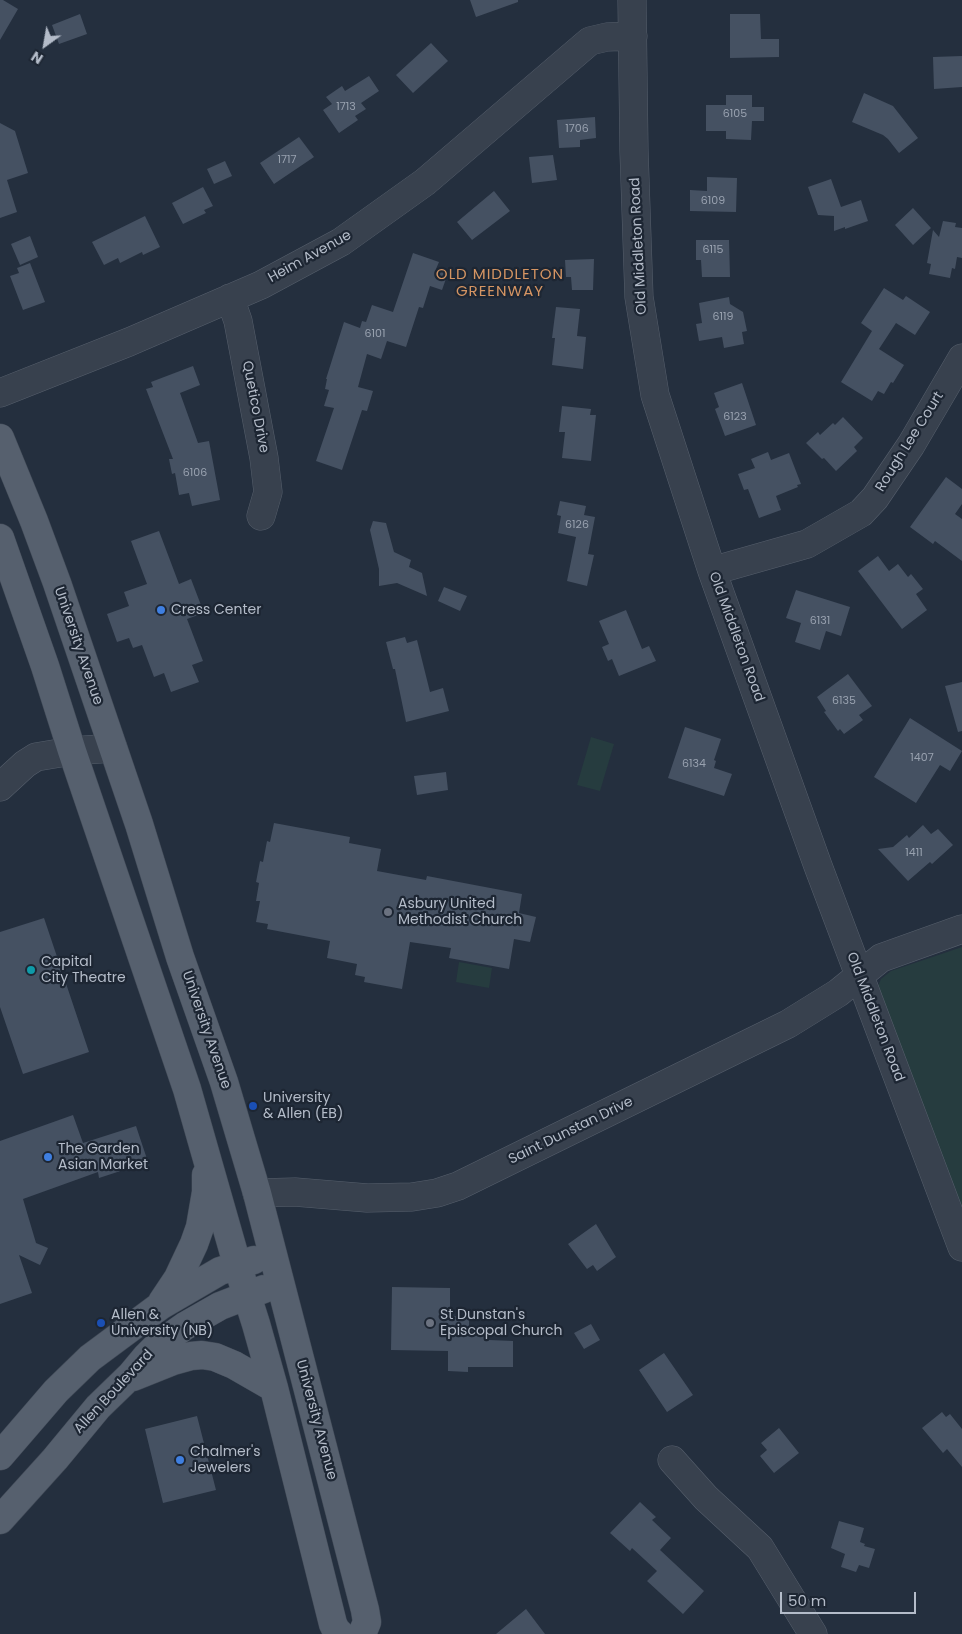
<!DOCTYPE html>
<html>
<head>
<meta charset="utf-8">
<style>
  body { margin:0 }
  #map { position:relative; width:962px; height:1634px; overflow:hidden; background:#242f3e; font-family:Poppins,sans-serif }
  canvas { display:block }
  .north { position:absolute; left:20px; top:20px; width:50px; height:50px; -webkit-text-stroke:4px #1d2633; paint-order:stroke; rotate:212deg; font-size:14px; font-weight:700; line-height:20px; text-align:center; color:#b4bcc9 }
  .north::after { content:''; display:block; margin:auto; width:18px; height:22px; background:#b4bcc9; clip-path:polygon(50% 0,100% 100%,50% 72%,0 100%) }
  .scale { position:absolute; left:780px; top:1592px; width:136px; height:22px; box-sizing:border-box; border:2px solid #b4bcc9; border-top:0; padding-left:6px; font-size:15px; line-height:18px; white-space:nowrap; color:#b4bcc9; -webkit-text-stroke:4px #1d2633; paint-order:stroke }
</style>
</head>
<body>
<div id="map">
<canvas width="962" height="1634"></canvas>
<div class="north">N</div>
<div class="scale">50 m</div>
</div>
<script>
const ctx = document.querySelector('canvas').getContext('2d');
ctx.lineJoin = 'round';
function fill(path, color) {
  ctx.fillStyle = color;
  ctx.fill(path, 'evenodd');
}
function toPath(rows) {
  const path = new Path2D();
  for (const r of rows) {
    path.moveTo(r[0], r[1]);
    for (let i = 2; i < r.length; i += 2) path.lineTo(r[i], r[i + 1]);
  }
  return path;
}
function trace(path, color, width, dash) {
  ctx.strokeStyle = color;
  ctx.lineWidth = width;
  ctx.lineCap = dash ? 'butt' : 'round';
  ctx.setLineDash(dash || []);
  ctx.stroke(path);
}
function label(font, color, halo, rows, align = 'center') {
  ctx.font = font + ' Poppins,sans-serif';
  ctx.lineWidth = 4.5;
  ctx.setLineDash([]);
  ctx.textBaseline = 'middle';
  ctx.strokeStyle = halo;
  ctx.fillStyle = color;
  for (const [text, x, y, turn = 0] of rows) {
    ctx.save();
    ctx.translate(x, y);
    ctx.rotate((+turn || 0) * Math.PI / 180);
    ctx.textAlign = isNaN(turn) ? turn : align;
    if (halo) ctx.strokeText(text, 0, 0);
    ctx.fillText(text, 0, 0);
    ctx.restore();
  }
}
const green = toPath([
  [591,737,614,744,600,791,577,785],
  [962,947,962,1208,879,996,878,986,881,979,891,971],
  [459,962,492,968,489,988,456,982]
]);
const building = toPath([
  [0,0,3,0,18,9,0,40],
  [470,0,518,0,518,2,476,17],
  [80,14,87,34,59,44,52,25],
  [730,14,760,14,761,39,779,39,779,57,730,58],
  [431,43,448,61,413,93,396,75],
  [962,56,962,87,934,89,933,57],
  [369,76,379,91,361,103,366,109,355,116,358,120,339,133,323,110,332,104,326,97,342,86,345,91],
  [864,93,893,106,918,138,899,153,888,139,883,135,852,122],
  [726,95,752,95,752,107,764,107,764,121,752,121,751,140,726,139,726,131,706,131,706,105,726,105],
  [595,117,596,138,580,140,580,147,559,148,557,120],
  [0,123,15,131,28,173,7,180,17,212,0,218],
  [299,137,314,157,274,184,260,163],
  [553,155,557,180,532,183,529,157],
  [225,161,232,176,214,184,207,169],
  [707,177,737,178,736,212,690,211,690,190,707,191],
  [831,179,841,207,861,200,868,221,845,229,845,227,834,231,834,216,818,215,808,187],
  [203,187,213,206,204,210,206,213,183,224,172,203],
  [494,191,510,211,472,240,457,222],
  [913,208,931,228,913,245,895,225],
  [145,216,160,247,143,255,142,252,120,263,118,258,104,265,92,242],
  [943,221,956,223,955,227,962,228,962,258,957,257,955,269,952,268,950,278,929,274,931,264,927,263,933,230,939,237],
  [30,236,38,257,20,265,11,244],
  [696,240,729,240,730,277,702,277,701,260,696,260],
  [413,253,439,262,436,269,448,273,442,290,430,286,423,308,419,307,406,347,387,341,381,359,367,354,358,387,373,391,367,411,362,410,342,470,316,461,334,408,324,406,329,390,325,389,327,379,326,379,344,322,360,328,362,321,366,322,372,305,393,312],
  [594,259,593,290,572,290,571,277,566,277,565,260],
  [30,263,45,302,23,310,10,276,19,273,17,268],
  [884,288,903,300,906,296,930,312,915,335,896,323,879,349,904,365,893,383,891,382,884,394,878,391,872,401,841,382,872,331,861,323],
  [729,297,730,304,743,312,747,331,742,332,744,344,724,348,722,337,699,341,696,324,702,323,699,303],
  [556,307,580,309,577,336,586,337,583,369,552,365,555,338,552,338],
  [193,366,200,385,180,393,198,443,209,441,220,500,192,506,189,493,179,495,175,473,172,474,169,459,173,459,146,389,153,387,151,382],
  [742,383,756,425,725,436,715,409,719,407,714,393],
  [562,406,591,409,590,415,596,415,591,461,562,458,565,432,559,432],
  [843,417,863,438,854,447,857,451,836,471,824,458,822,459,806,443,818,432,820,435,833,423,835,425],
  [768,452,771,460,789,453,801,484,797,485,798,487,776,496,781,510,759,518,748,489,744,490,738,474,755,468,751,459],
  [946,477,962,489,962,504,955,514,962,519,962,561,935,541,933,544,910,527],
  [560,501,586,506,584,515,595,517,588,554,594,555,587,586,567,581,576,537,558,533,561,516,557,515],
  [373,521,386,523,394,552,411,560,409,567,422,573,427,596,397,583,379,586,379,569,370,530],
  [159,531,179,584,191,579,204,613,187,619,203,661,192,665,199,682,171,692,164,673,154,677,142,645,133,648,129,638,117,642,107,614,129,606,124,592,147,584,131,541],
  [878,556,889,571,898,564,908,577,911,574,923,589,916,594,927,610,902,629,858,571],
  [444,587,467,596,460,611,438,601],
  [796,590,850,607,841,636,826,631,820,650,795,642,801,623,786,618],
  [626,610,642,649,649,646,656,661,619,676,612,659,608,661,602,647,609,644,599,621],
  [405,637,407,643,417,640,430,692,443,688,449,711,406,722,395,669,393,669,386,642],
  [848,674,872,706,859,715,863,720,844,734,840,729,838,731,824,712,826,711,817,697],
  [962,682,962,731,958,732,945,686],
  [910,718,962,751,950,771,940,765,916,803,874,777],
  [685,727,721,739,714,760,716,761,714,768,732,774,724,796,668,778],
  [446,772,448,790,417,795,414,776],
  [274,823,350,837,349,843,381,849,377,871,426,880,427,876,522,894,519,913,536,917,530,942,514,939,509,969,449,958,451,948,410,942,402,989,364,982,365,977,355,975,357,964,327,958,330,941,267,929,268,924,256,922,260,901,256,901,259,883,256,882,260,861,263,862,267,841,270,842],
  [923,825,931,834,938,829,953,845,932,864,930,862,908,881,878,849,893,847,907,835,909,838],
  [44,918,89,1052,23,1074,0,1007,0,932],
  [73,1115,83,1143,136,1126,148,1162,99,1178,98,1172,23,1199,36,1243,48,1248,40,1265,19,1255,32,1293,0,1304,0,1141],
  [596,1224,616,1257,597,1271,593,1265,587,1269,568,1244],
  [392,1287,450,1288,450,1316,469,1316,469,1330,489,1330,489,1340,513,1341,513,1367,468,1367,468,1372,448,1371,448,1351,391,1350],
  [591,1324,600,1340,584,1349,574,1333],
  [664,1353,693,1395,667,1412,639,1370],
  [942,1412,946,1417,950,1414,962,1429,962,1467,947,1449,943,1453,922,1428],
  [197,1416,216,1490,163,1503,145,1429],
  [779,1428,799,1453,774,1473,760,1456,767,1450,761,1443],
  [640,1502,656,1517,652,1520,671,1538,660,1550,704,1591,683,1614,647,1581,657,1571,632,1548,630,1551,610,1533],
  [839,1521,864,1528,860,1542,865,1544,864,1546,875,1549,869,1568,859,1565,856,1572,841,1567,845,1554,831,1548],
  [526,1609,545,1634,496,1634]
]);
const minor = toPath([
  [632,0,634,151,639,297,655,395,712,571,818,866,962,1247],
  [230,298,238,321,264,458,268,492,261,516],
  [0,393,129,342,261,285,341,242,425,182,590,41,607,37,633,36],
  [712,571,807,544,861,513,875,498,911,445,962,358],
  [0,787,25,764,36,757,72,751,113,748],
  [257,1193,295,1192,367,1198,412,1197,437,1193,458,1186,788,1024,838,993,881,958,962,929],
  [672,1460,706,1498,760,1548,813,1634]
]);
const major = toPath([
  [0,438,34,521,57,583,139,824,180,957,224,1082,257,1193,365,1610,367,1622,362,1634],
  [0,538,45,666,72,751,187,1089,237,1264,256,1324,274,1388,333,1624,336,1630,340,1634],
  [162,1302,178,1278,194,1244,200,1227,206,1192,206,1175],
  [133,1377,173,1361,191,1356,202,1355,215,1357,234,1365,274,1388],
  [0,1456,56,1391,90,1358,160,1306,220,1271,254,1260],
  [0,1520,55,1459,98,1407,131,1375,146,1357,158,1345,185,1326,220,1306,264,1289]
]);
const markers = [
  [161,610,5,"#3f7fe0"],
  [388,912,5,"#6b7280"],
  [31,970,5,"#0f9aa8"],
  [253,1106,5,"#1a4fb4"],
  [48,1157,5,"#3f7fe0"],
  [101,1323,5,"#1a4fb4"],
  [430,1323,5,"#6b7280"],
  [180,1460,5,"#3f7fe0"]
];
const numberNames = [
  ["1713",346,107],
  ["6105",735,114],
  ["1706",577,129],
  ["1717",287,160],
  ["6109",713,201],
  ["6115",713,250],
  ["6119",723,317],
  ["6101",375,334],
  ["6123",735,417],
  ["6106",195,473],
  ["6126",577,525],
  ["6131",820,621],
  ["6135",844,701],
  ["1407",922,758],
  ["6134",694,764],
  ["1411",914,853]
];
const streetNames = [
  ["Old Middleton Road",639,246,-93],
  ["Heim Avenue",310,257,-29],
  ["Quetico Drive",255,407,79],
  ["Rough Lee Court",910,442,-58],
  ["Old Middleton Road",736,637,70],
  ["University Avenue",78,646,71],
  ["Old Middleton Road",875,1017,69],
  ["University Avenue",206,1030,71],
  ["Saint Dunstan Drive",571,1131,-26],
  ["Allen Boulevard",114,1392,-47],
  ["University Avenue",316,1420,75]
];
const poiNames = [
  ["Cress Center",171,610],
  ["Asbury United",398,904],
  ["Methodist Church",398,920],
  ["Capital",41,962],
  ["City Theatre",41,978],
  ["University",263,1098],
  ["& Allen (EB)",263,1114],
  ["The Garden",58,1149],
  ["Asian Market",58,1165],
  ["Allen &",111,1315],
  ["University (NB)",111,1331],
  ["St Dunstan's",440,1315],
  ["Episcopal Church",440,1331],
  ["Chalmer's",190,1452],
  ["Jewelers",190,1468]
];
const neighbourhoodNames = [
  ["OLD MIDDLETON",500,275],
  ["GREENWAY",500,292]
];
fill(green, '#263c3f');
fill(building, '#455162');
trace(minor, '#565f6c', 29);
trace(major, '#414a57', 29);
trace(minor, '#38414e', 28);
trace(major, '#56606e', 28);
for (const [x, y, r, color] of markers) {
  const dot = new Path2D();
  dot.arc(x, y, r, 0, 2 * Math.PI);
  ctx.fillStyle = color;
  ctx.fill(dot);
  trace(dot, '#1d2633', 2);
}
label('11px', '#98a1af', null, numberNames);
label('14px', '#b4bcc9', '#1d2633', streetNames);
label('14px', '#b4bcc9', '#1d2633', poiNames, 'left');
ctx.letterSpacing = '1px';
label('15px', '#d59563', '#1d2633', neighbourhoodNames);
ctx.letterSpacing = '0px';
</script>
</body>
</html>
